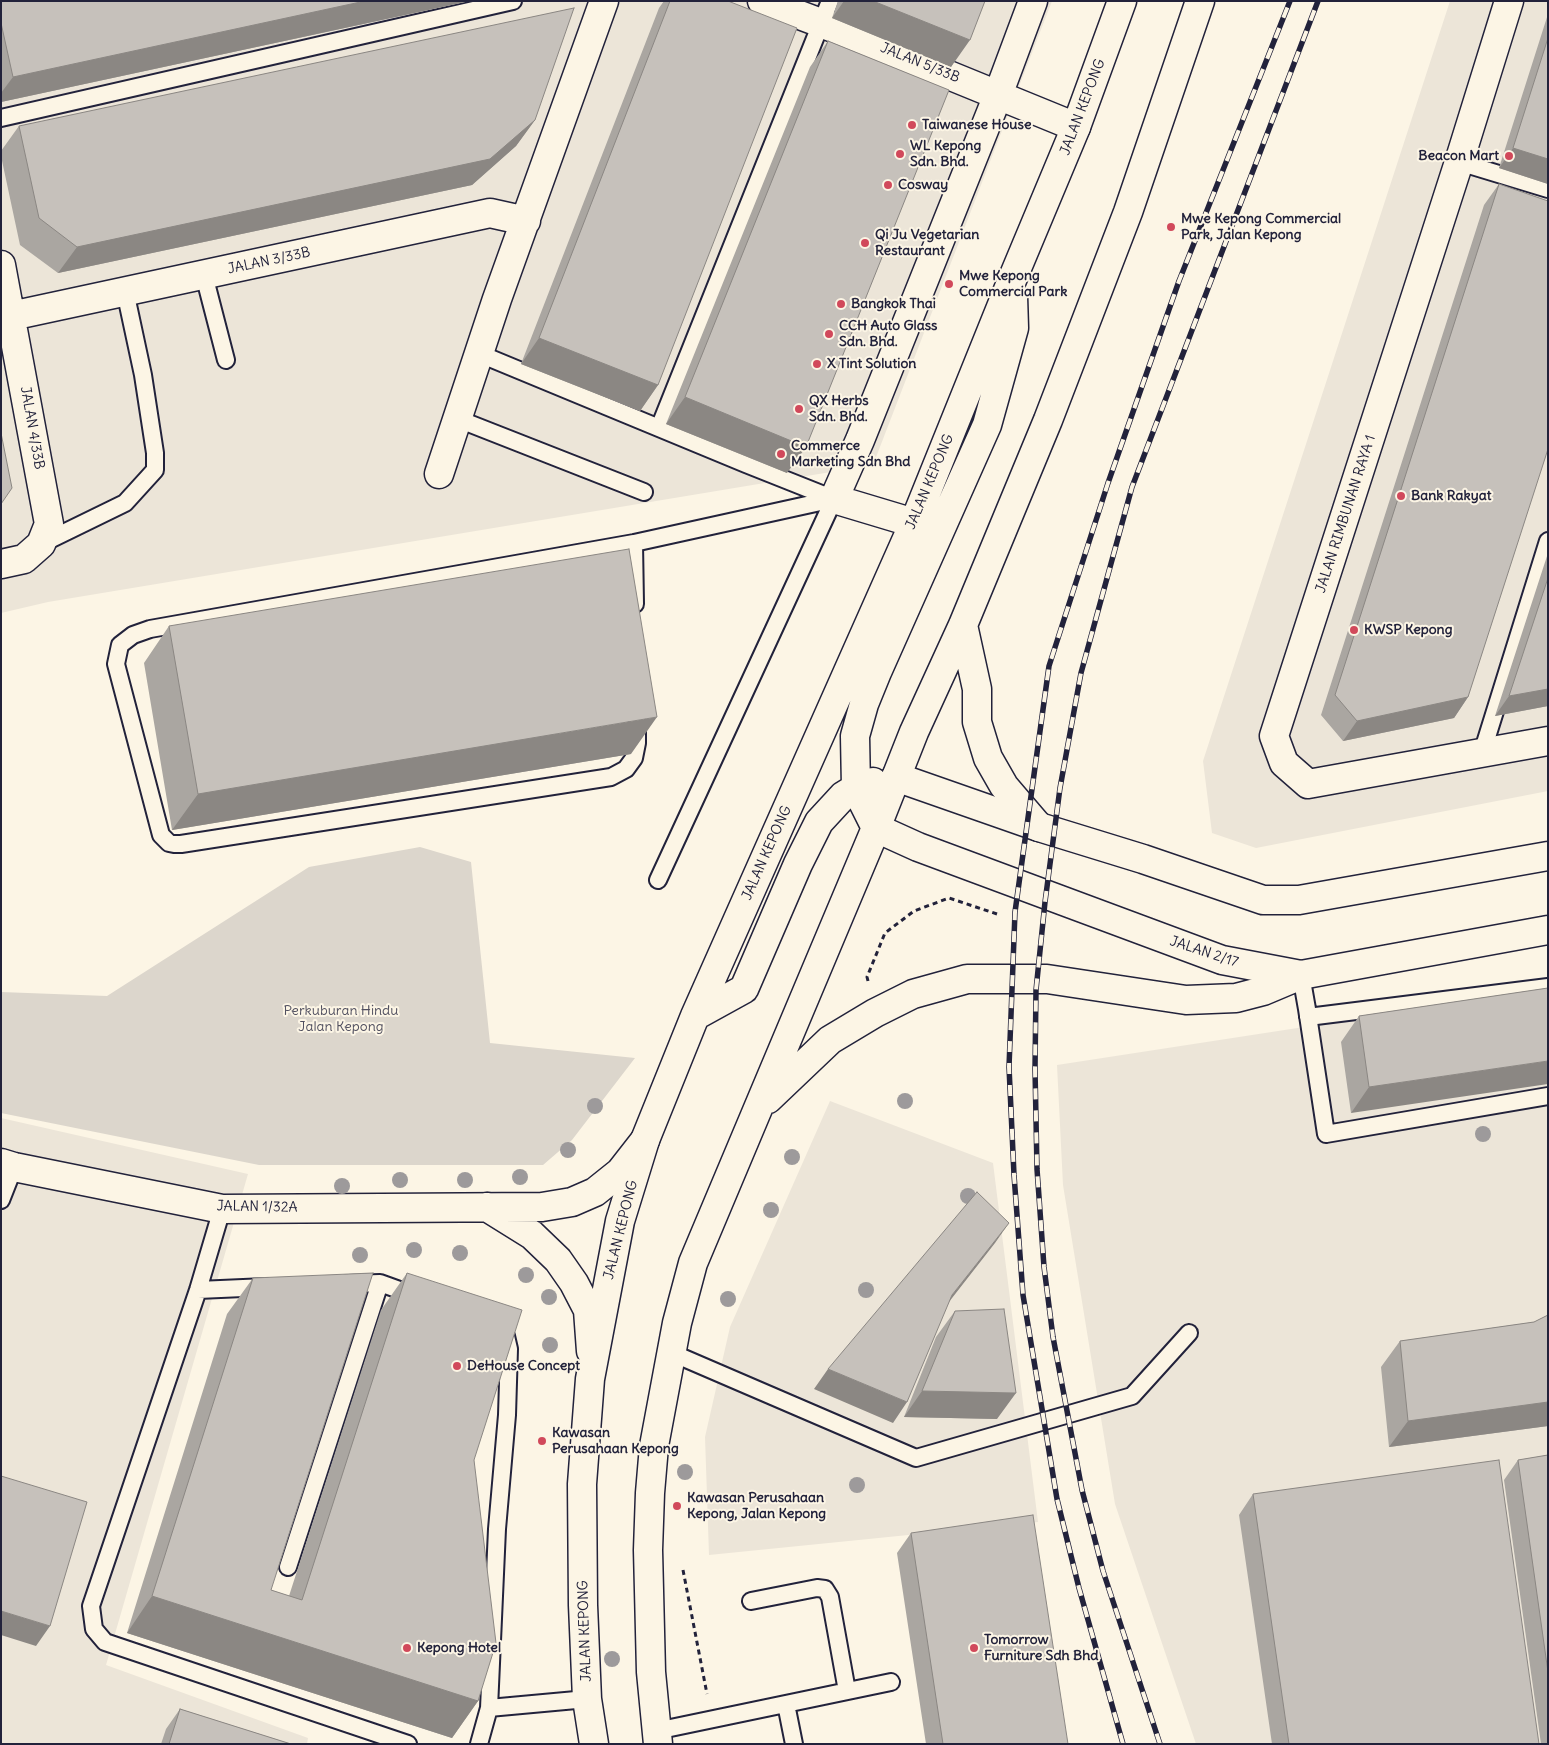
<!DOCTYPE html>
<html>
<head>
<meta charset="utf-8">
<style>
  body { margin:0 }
  #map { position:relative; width:1549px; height:1745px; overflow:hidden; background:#fcf5e5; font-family:Delius,sans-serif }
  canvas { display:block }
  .frame { position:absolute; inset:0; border:2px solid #22223b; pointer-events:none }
</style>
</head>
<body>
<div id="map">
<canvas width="1549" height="1745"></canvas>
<div class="frame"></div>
</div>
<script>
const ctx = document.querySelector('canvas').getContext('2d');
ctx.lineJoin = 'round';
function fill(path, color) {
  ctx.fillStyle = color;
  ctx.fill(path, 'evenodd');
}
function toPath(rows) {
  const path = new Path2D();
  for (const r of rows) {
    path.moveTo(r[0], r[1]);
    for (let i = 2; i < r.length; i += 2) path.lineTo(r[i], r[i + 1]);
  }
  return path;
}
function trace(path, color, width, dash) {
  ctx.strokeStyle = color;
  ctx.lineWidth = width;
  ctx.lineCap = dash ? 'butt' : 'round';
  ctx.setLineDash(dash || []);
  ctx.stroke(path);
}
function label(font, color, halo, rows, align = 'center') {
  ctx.font = font + ' Delius,sans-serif';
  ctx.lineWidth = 4;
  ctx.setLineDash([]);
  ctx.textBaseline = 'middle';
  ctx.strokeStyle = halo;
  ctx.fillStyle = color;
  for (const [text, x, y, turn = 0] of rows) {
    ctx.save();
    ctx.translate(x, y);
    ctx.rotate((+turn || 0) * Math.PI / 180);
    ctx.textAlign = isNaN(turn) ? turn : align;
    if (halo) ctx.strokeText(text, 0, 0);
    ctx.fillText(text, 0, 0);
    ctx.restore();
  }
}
const built = toPath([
  [1,1,1052,1,873,465,48,602,1,613],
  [1450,1,1548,1,1548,791,1256,848,1212,833,1203,761],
  [1548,985,1548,1744,1196,1744,1115,1504,1063,1185,1057,1065,1343,1021],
  [830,1101,993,1163,1038,1522,709,1555,705,1437,730,1327],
  [1,1118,248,1174,106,1665,308,1738,307,1744,1,1744]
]);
const green = toPath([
  [420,847,471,862,490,1043,635,1058,572,1140,543,1165,259,1165,1,1113,1,992,107,996,309,867]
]);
const path = toPath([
  [868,981,867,977,885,933,914,911,949,898,997,914],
  [683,1570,707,1694]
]);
const lane = toPath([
  [1,118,513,1],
  [1459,162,1548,189],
  [204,275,226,360],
  [480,354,746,464,834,499],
  [458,419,644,492],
  [659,428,830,1],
  [634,543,635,604],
  [41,544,125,503,155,470,155,453,143,375,125,291],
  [637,723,637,743,634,758,626,769,611,777,181,844,174,844,169,843,161,835,116,664,120,645,133,635,150,629,634,543,834,499],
  [1482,753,1548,541],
  [658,880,834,499],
  [1301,975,1307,1009,1326,1134,1548,1096],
  [1308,1017,1548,987],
  [1,1200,14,1167],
  [222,1209,198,1290,91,1606,94,1629,105,1642,408,1744],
  [348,1284,380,1283,416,1296],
  [198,1290,266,1287],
  [672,1353,916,1458,1132,1396,1189,1333],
  [288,1567,380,1283],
  [751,1601,817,1588,825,1589,830,1597,847,1691],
  [786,1704,794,1744],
  [489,1708,587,1699],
  [656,1731,891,1682],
  [479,1744,489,1708,497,1529,507,1415,509,1349,506,1336,502,1331]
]);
const street = toPath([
  [762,1,821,23,1076,127],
  [1509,1,1459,162,1274,736,1284,763,1308,784,1548,741],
  [1,265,49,524,41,544,24,559,1,564],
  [11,316,490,213,526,221],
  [439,474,497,299,604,1],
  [914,523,834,499,860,440,998,95,1033,1]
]);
const secondary = toPath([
  [896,777,1039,827,1143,859,1263,900,1299,900,1548,856],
  [876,828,918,847,1222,960,1301,975,1548,930],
  [1,1163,14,1167,222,1209,542,1207,572,1202,595,1192,620,1172,645,1140],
  [487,1207,532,1235,558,1260,574,1283,588,1310,591,1351]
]);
const primary = toPath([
  [963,625,977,689,977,722,988,758,1004,786,1039,827],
  [876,828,856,788,855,736,864,704,877,672,987,425,1014,328,1013,296],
  [695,1016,744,989,798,864,819,822,843,796,856,788,873,782],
  [768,1099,830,1040,875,1013,913,994,967,979,1047,979,1186,1000,1236,998,1263,991,1301,975],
  [594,1744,587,1699,583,1605,582,1484,590,1379,620,1221,645,1140,695,1016,914,523,1012,280,1076,127,1122,1],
  [658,1744,651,1672,648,1550,650,1493,654,1446,677,1323,693,1263,876,828,914,732,963,625,1048,420,1128,212,1200,1]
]);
const rail = toPath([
  [1123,1744,1079,1588,1057,1499,1023,1295,1014,1175,1009,1067,1015,912,1049,666,1108,483,1179,281,1290,1],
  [1160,1744,1103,1571,1082,1490,1053,1337,1044,1267,1037,1169,1035,1069,1036,990,1045,902,1060,788,1081,673,1132,487,1318,1]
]);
const trees = [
  [905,1101],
  [595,1106],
  [1483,1134],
  [568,1150],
  [792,1157],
  [520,1177],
  [400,1180],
  [465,1180],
  [342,1186],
  [968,1196],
  [771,1210],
  [414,1250],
  [460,1253],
  [360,1255],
  [526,1275],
  [866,1290],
  [549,1297],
  [728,1299],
  [550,1345],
  [685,1472],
  [857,1485],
  [612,1659]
];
const wall = toPath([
  [1,1,470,1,1,102],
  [664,1,670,1,658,385,640,411,521,364,659,8],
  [838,1,985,1,951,67,832,18],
  [1548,14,1548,184,1499,168],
  [828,41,787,473,666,424,810,67],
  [535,120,516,146,472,185,58,273,20,245,1,156,1,151,19,126],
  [1499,184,1468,697,1454,718,1343,741,1321,715,1484,205],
  [1548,553,1548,706,1495,716],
  [169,626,631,754,172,830,144,663],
  [1548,988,1351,1113,1341,1042,1359,1016],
  [407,1273,474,1460,478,1701,452,1738,127,1633,227,1314,253,1278,271,1590,289,1596,381,1310],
  [955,1311,997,1419,904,1417,936,1337],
  [1548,1315,1548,1426,1389,1447,1381,1367,1400,1341,1534,1322],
  [1548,1455,1548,1744,1541,1744,1504,1480,1518,1460],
  [1253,1494,1539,1744,1272,1744,1239,1515],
  [911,1533,1068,1744,926,1744,897,1553],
  [180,1709,291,1744,161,1744,166,1729]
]);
const shadedWall = toPath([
  [365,1,470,1,1,102,1,93,13,77],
  [844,1,873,1,970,40,951,67,832,18],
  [535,120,516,146,472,185,58,273,77,247],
  [1513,148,1548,159,1548,184,1499,168],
  [539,338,658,385,640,411,521,364],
  [685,397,806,447,787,473,666,424],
  [1548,689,1548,706,1495,716,1509,696],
  [1468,697,1454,718,1343,741,1357,721],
  [657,717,631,754,172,830,198,794],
  [1548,1061,1548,1084,1351,1113,1369,1087],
  [1009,1223,995,1243,938,1316,952,1295],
  [828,1369,907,1402,893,1423,814,1389],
  [922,1391,1016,1393,997,1419,904,1417],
  [1548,1402,1548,1426,1389,1447,1408,1421],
  [152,1596,478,1701,452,1738,127,1633],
  [1,1611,50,1626,36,1646,1,1635]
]);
const building = toPath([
  [1,1,365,1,13,77,1,23,1,1],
  [670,1,728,1,797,28,658,385,539,338,670,1],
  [873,1,985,1,970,40,873,1],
  [574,8,535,120,490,159,77,247,39,218,19,126,574,8],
  [1548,38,1548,159,1513,148,1548,38],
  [828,41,949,90,806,447,685,397,828,41],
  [1499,184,1548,201,1548,449,1468,697,1357,721,1335,695,1499,184],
  [1,433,12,488,1,504,1,433],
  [629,549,657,717,198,794,169,626,629,549],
  [1548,578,1548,689,1509,696,1548,578],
  [1548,988,1548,1061,1369,1087,1359,1016,1548,988],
  [977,1192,1009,1223,952,1295,907,1402,828,1369,977,1192],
  [373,1273,271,1590,302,1600,407,1273,522,1310,474,1460,496,1643,478,1701,152,1596,253,1278,373,1273],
  [1004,1309,1016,1393,922,1391,955,1311,1004,1309],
  [1548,1315,1548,1402,1408,1421,1400,1341,1534,1322,1548,1315],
  [1548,1455,1548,1672,1518,1460,1548,1455],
  [1499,1460,1539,1744,1289,1744,1253,1494,1499,1460],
  [1,1476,87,1502,50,1626,1,1611,1,1476],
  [1033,1515,1068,1744,943,1744,911,1533,1033,1515],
  [180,1709,291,1744,169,1744,180,1709]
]);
const markers = [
  [912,125,5,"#d1495b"],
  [900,154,5,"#d1495b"],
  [1509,156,5,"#d1495b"],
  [888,185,5,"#d1495b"],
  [1171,227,5,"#d1495b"],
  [865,243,5,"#d1495b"],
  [949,284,5,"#d1495b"],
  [841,304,5,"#d1495b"],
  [829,334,5,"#d1495b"],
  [817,364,5,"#d1495b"],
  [799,409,5,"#d1495b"],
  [781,454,5,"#d1495b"],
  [1401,496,5,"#d1495b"],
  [1354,630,5,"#d1495b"],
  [457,1366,5,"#d1495b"],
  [542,1441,5,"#d1495b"],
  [677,1506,5,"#d1495b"],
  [407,1648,5,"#d1495b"],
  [974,1648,5,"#d1495b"]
];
const streetNames = [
  ["JALAN 5/33B",920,63,22],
  ["JALAN KEPONG",1083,107,-69],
  ["JALAN 3/33B",269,261,-12],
  ["JALAN 4/33B",32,428,80],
  ["JALAN KEPONG",930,482,-67],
  ["JALAN RIMBUNAN RAYA 1",1346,514,-72],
  ["JALAN KEPONG",767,853,-66],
  ["JALAN 2/17",1204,952,18],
  ["JALAN 1/32A",257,1207,1],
  ["JALAN KEPONG",621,1230,-76],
  ["JALAN KEPONG",585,1631,-92]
];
const poiNames = [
  ["Taiwanese House",922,125],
  ["WL Kepong",910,146],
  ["Sdn. Bhd.",910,162],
  ["Beacon Mart",1499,156,"right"],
  ["Cosway",898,185],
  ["Mwe Kepong Commercial",1181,219],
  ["Park, Jalan Kepong",1181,235],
  ["Qi Ju Vegetarian",875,235],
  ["Restaurant",875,251],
  ["Mwe Kepong",959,276],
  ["Commercial Park",959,292],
  ["Bangkok Thai",851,304],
  ["CCH Auto Glass",839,326],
  ["Sdn. Bhd.",839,342],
  ["X Tint Solution",827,364],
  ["QX Herbs",809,401],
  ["Sdn. Bhd.",809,417],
  ["Commerce",791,446],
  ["Marketing Sdn Bhd",791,462],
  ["Bank Rakyat",1411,496],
  ["KWSP Kepong",1364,630],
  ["DeHouse Concept",467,1366],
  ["Kawasan",552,1433],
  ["Perusahaan Kepong",552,1449],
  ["Kawasan Perusahaan",687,1498],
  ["Kepong, Jalan Kepong",687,1514],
  ["Tomorrow",984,1640],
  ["Furniture Sdh Bhd",984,1656],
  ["Kepong Hotel",417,1648]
];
const parkNames = [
  ["Perkuburan Hindu",341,1011],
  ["Jalan Kepong",341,1027]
];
fill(built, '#ece5d8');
fill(green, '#dcd6cc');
trace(lane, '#22223b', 20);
trace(street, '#22223b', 31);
trace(secondary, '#22223b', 31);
trace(primary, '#22223b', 31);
trace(path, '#22223b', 3, [5, 4]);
trace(lane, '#fcf5e5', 16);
trace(street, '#fcf5e5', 28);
trace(secondary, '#fcf5e5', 28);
trace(primary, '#fcf5e5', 28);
trace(rail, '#22223b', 5.5);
trace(rail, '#fcf5e5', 4, [11]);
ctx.fillStyle = '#9d9a9b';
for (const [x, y] of trees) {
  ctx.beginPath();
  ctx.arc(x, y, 8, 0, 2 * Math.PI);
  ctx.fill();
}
fill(wall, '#aaa6a1');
fill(shadedWall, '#8b8783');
fill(building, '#c6c1bb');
trace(building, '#8b8783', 1);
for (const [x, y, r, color] of markers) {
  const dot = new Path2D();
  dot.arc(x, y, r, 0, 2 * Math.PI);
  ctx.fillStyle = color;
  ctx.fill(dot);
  trace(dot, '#fcf5e5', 2);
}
label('14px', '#22223b', '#fcf5e5', streetNames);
label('bold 14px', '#22223b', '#fcf5e5', poiNames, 'left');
label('14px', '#504f5f', '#fcf5e5', parkNames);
</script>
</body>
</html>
